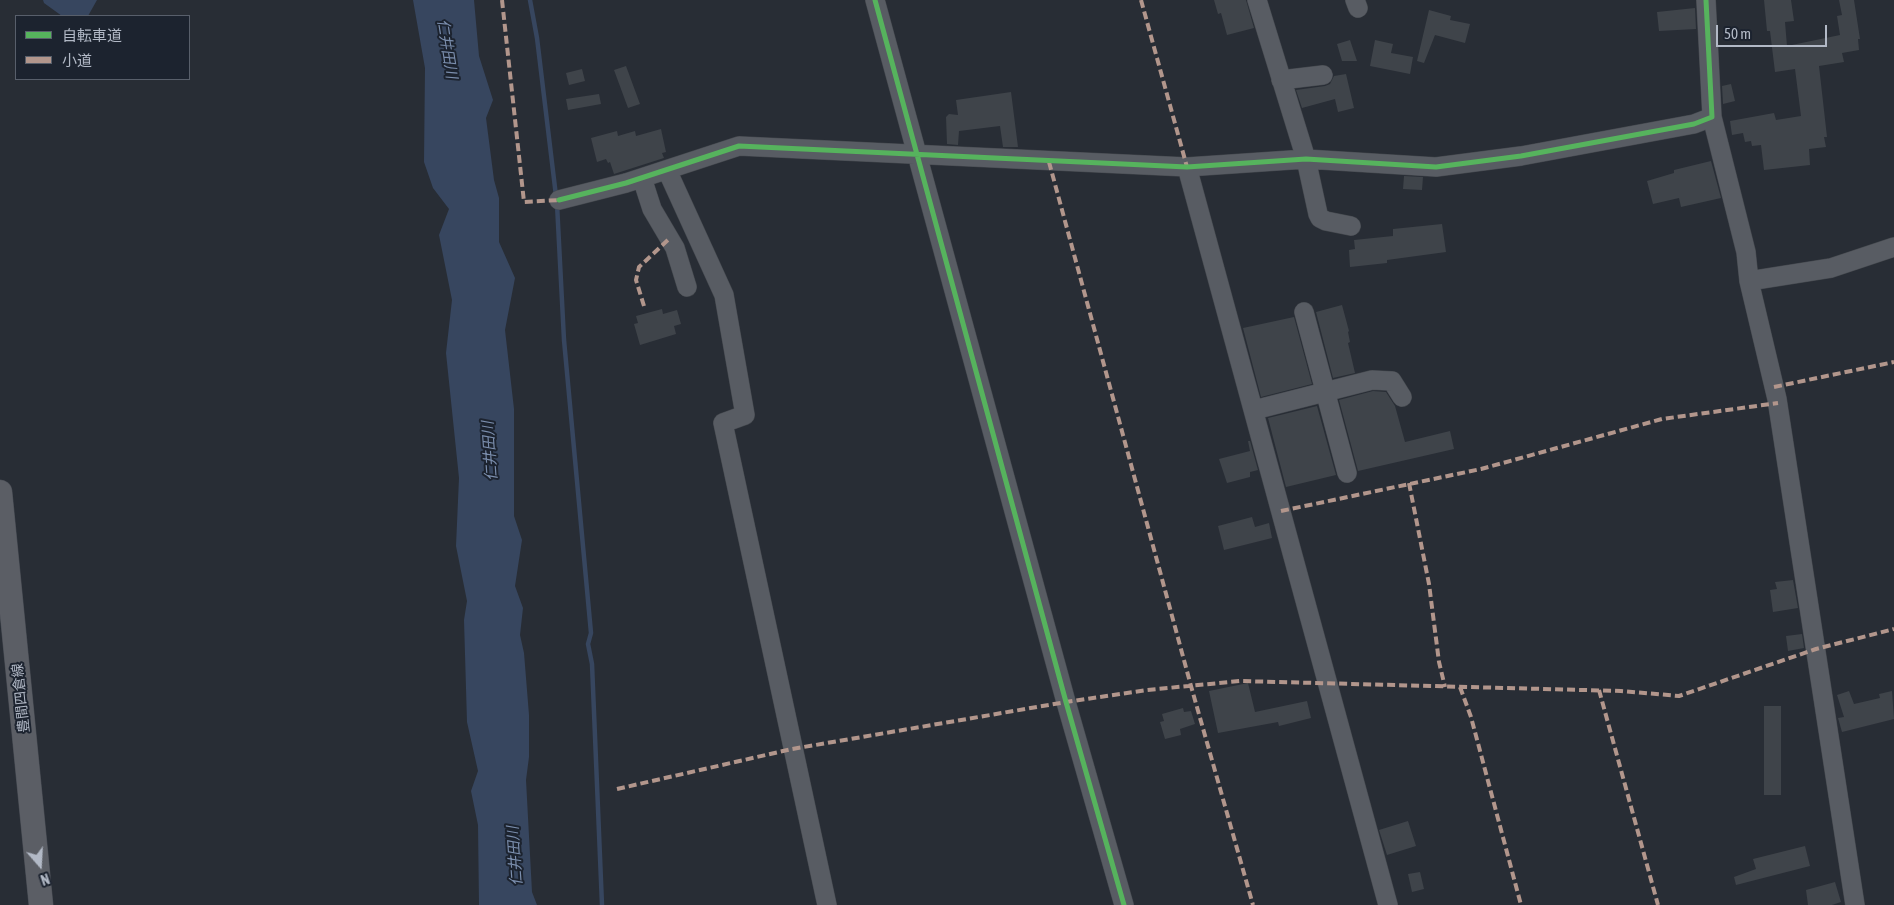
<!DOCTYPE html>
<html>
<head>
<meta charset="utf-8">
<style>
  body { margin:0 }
  #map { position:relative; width:1894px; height:905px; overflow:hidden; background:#282d35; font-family:"Asap Condensed","Noto Sans JP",sans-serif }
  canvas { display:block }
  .legend { position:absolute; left:15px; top:15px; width:175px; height:65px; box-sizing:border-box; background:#1c232f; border:1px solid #585f6b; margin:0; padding:6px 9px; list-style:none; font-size:15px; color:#b2b9c6 }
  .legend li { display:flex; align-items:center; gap:10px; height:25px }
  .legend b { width:25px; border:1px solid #585f6b }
  .north { position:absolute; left:15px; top:840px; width:50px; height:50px; -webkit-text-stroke:4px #1c232f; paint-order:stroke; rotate:161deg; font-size:14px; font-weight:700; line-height:20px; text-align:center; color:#b2b9c6 }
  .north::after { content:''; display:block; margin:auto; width:18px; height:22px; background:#b2b9c6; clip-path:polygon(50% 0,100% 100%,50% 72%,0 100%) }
  .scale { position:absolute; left:1716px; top:25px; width:111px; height:22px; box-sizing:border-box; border:2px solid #b2b9c6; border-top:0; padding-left:6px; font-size:15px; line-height:18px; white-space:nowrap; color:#b2b9c6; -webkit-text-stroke:4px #1c232f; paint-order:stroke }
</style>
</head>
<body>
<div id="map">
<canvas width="1894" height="905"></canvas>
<ul class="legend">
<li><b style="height:6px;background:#56b35d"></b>自転車道</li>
<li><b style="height:6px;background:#b2968c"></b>小道</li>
</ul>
<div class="north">N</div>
<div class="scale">50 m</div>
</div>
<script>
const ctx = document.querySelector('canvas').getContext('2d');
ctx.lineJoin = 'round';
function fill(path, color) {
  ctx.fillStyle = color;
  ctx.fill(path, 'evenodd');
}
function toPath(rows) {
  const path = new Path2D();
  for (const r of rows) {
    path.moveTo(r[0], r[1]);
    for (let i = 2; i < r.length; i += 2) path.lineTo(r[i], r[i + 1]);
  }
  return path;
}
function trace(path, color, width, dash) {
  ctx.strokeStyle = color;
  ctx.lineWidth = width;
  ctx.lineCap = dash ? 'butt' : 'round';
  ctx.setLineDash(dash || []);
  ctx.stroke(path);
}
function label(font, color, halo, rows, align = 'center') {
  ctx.font = font + ' "Asap Condensed","Noto Sans JP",sans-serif';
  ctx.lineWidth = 4;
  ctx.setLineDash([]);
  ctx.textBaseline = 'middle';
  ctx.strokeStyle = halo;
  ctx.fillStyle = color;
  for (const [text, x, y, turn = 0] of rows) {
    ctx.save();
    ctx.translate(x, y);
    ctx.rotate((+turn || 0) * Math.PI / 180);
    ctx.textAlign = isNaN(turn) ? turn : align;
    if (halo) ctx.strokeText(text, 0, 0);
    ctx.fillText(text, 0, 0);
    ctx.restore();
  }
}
const water = toPath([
  [43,0,97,0,88,16,62,16,44,3],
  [413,0,474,0,479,56,493,100,486,118,494,180,499,198,499,242,515,278,505,330,514,409,514,516,522,540,515,586,523,608,520,635,524,653,529,715,529,757,526,780,532,892,537,905,479,905,478,825,471,791,478,771,467,722,464,620,467,601,456,546,459,478,446,353,452,300,439,235,449,209,433,188,424,162,425,68]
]);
const stream = toPath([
  [530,0,537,38,556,196],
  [557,204,564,340,591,633,588,644,592,664,602,905]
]);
const building = toPath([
  [1214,0,1246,0,1254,28,1227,35,1221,13,1218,14],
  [1764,0,1791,0,1794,21,1785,22,1787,46,1840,35,1837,16,1842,15,1839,0,1854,0,1860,39,1858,39,1859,50,1842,53,1844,62,1819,66,1827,137,1824,137,1826,147,1809,149,1810,165,1764,170,1761,145,1752,146,1751,141,1745,142,1743,133,1732,135,1730,121,1774,113,1776,120,1801,116,1795,69,1775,72,1770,31,1767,31],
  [1695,8,1696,29,1659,31,1657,12],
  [1429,10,1451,16,1450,20,1470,24,1465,43,1435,35,1424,63,1417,61],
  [1350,40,1357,61,1342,61,1337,44],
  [1375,40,1393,44,1391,53,1413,57,1410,74,1370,66],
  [626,66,640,104,628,108,614,70],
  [582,69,585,81,569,85,566,73],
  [1346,74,1354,108,1338,112,1335,99,1302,108,1296,90,1325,86,1330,84,1334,76],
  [1731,84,1735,101,1723,104,1722,86],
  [1011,92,1018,147,1003,147,1000,126,959,131,958,145,947,144,946,117,949,114,958,115,956,100],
  [599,94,601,104,568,110,566,99],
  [661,129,666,152,662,153,664,158,614,174,610,162,608,163,606,159,597,162,591,138,617,131,618,136,635,131,636,136],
  [1711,161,1721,198,1681,207,1679,198,1653,204,1647,181,1674,173,1674,170],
  [1404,176,1423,177,1422,190,1403,189],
  [1442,224,1446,252,1387,260,1387,263,1350,267,1349,250,1355,249,1354,240,1393,236,1393,229],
  [1342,305,1349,331,1348,332,1350,342,1348,343,1355,373,1333,378,1316,312],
  [662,309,663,314,677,310,681,324,674,326,676,334,640,345,634,324,638,323,636,316],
  [1294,317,1312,384,1261,397,1243,328],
  [1373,391,1386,392,1395,406,1405,442,1450,431,1454,449,1358,471,1339,400],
  [1317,406,1336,475,1286,487,1268,418],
  [1248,441,1250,441,1258,470,1250,472,1250,477,1227,483,1219,459,1250,451],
  [1252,517,1255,527,1269,523,1272,538,1224,550,1218,526],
  [1793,580,1798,608,1773,612,1770,590,1777,589,1775,582],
  [1802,634,1804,648,1788,651,1786,636],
  [1248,683,1255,712,1307,701,1311,718,1279,726,1278,722,1218,733,1209,691],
  [1849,691,1854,704,1880,698,1879,694,1892,691,1894,719,1842,732,1838,718,1844,717,1837,695],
  [1764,706,1781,706,1781,795,1764,795],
  [1183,708,1184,712,1191,711,1195,724,1180,729,1181,735,1165,739,1160,722,1164,721,1162,714],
  [1408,821,1416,846,1387,855,1379,830],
  [1805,846,1810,866,1736,885,1734,877,1756,869,1753,859],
  [1420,872,1424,889,1412,892,1408,874],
  [1835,882,1841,902,1832,905,1808,905,1806,890]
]);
const minor = toPath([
  [875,0,1066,702,1124,905],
  [1257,0,1306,159,1318,214,1320,218,1326,221,1351,226],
  [1355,0,1358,8],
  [1281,80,1323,75],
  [1712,117,1746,252,1749,281,1777,399,1855,905],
  [1187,167,1388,905],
  [667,170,724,295,745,415,723,423,827,905],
  [642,178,652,209,675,248,687,287],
  [559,200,626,183,739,146,1187,167,1306,159,1436,167,1521,156,1694,124,1712,117,1706,0],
  [1749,281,1831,268,1894,247],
  [1304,312,1347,473],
  [1254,410,1372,380,1392,381,1402,397]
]);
const major = toPath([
  [0,492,41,905]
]);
const quiet = toPath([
  [502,0,524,202,559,200],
  [1141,0,1187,167],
  [1049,162,1191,686,1253,905],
  [644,306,636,280,639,267,669,239],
  [1774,387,1894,362],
  [1409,483,1429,584,1439,662,1445,687],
  [1281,511,1481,469,1662,419,1778,403],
  [1460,687,1471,717,1521,905],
  [1599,690,1658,905],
  [617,789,792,749,1066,702,1147,690,1240,681,1621,691,1679,696,1816,649,1894,629]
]);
const cycleway = toPath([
  [875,0,1066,702,1124,905],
  [559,200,626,183,739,146,1187,167,1306,159,1436,167,1521,156,1694,124,1712,117,1706,0]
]);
const streetNames = [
  ["豊間四倉線",21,698,-96]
];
const waterNames = [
  ["仁井田川",447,49,81],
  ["仁井田川",490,451,-94],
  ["仁井田川",515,856,-94]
];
fill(water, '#37465f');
trace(stream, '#37465f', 4.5);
fill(building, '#3f444a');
trace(minor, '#44484e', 20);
trace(major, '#464a52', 25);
trace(minor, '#585c63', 19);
trace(major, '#5b5e65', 24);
trace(quiet, '#b2968c', 4, [8, 4]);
trace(cycleway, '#56b35d', 5);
label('14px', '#b2b9c6', '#1c232f', streetNames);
label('italic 15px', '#7b8ead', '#1c232f', waterNames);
</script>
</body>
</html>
